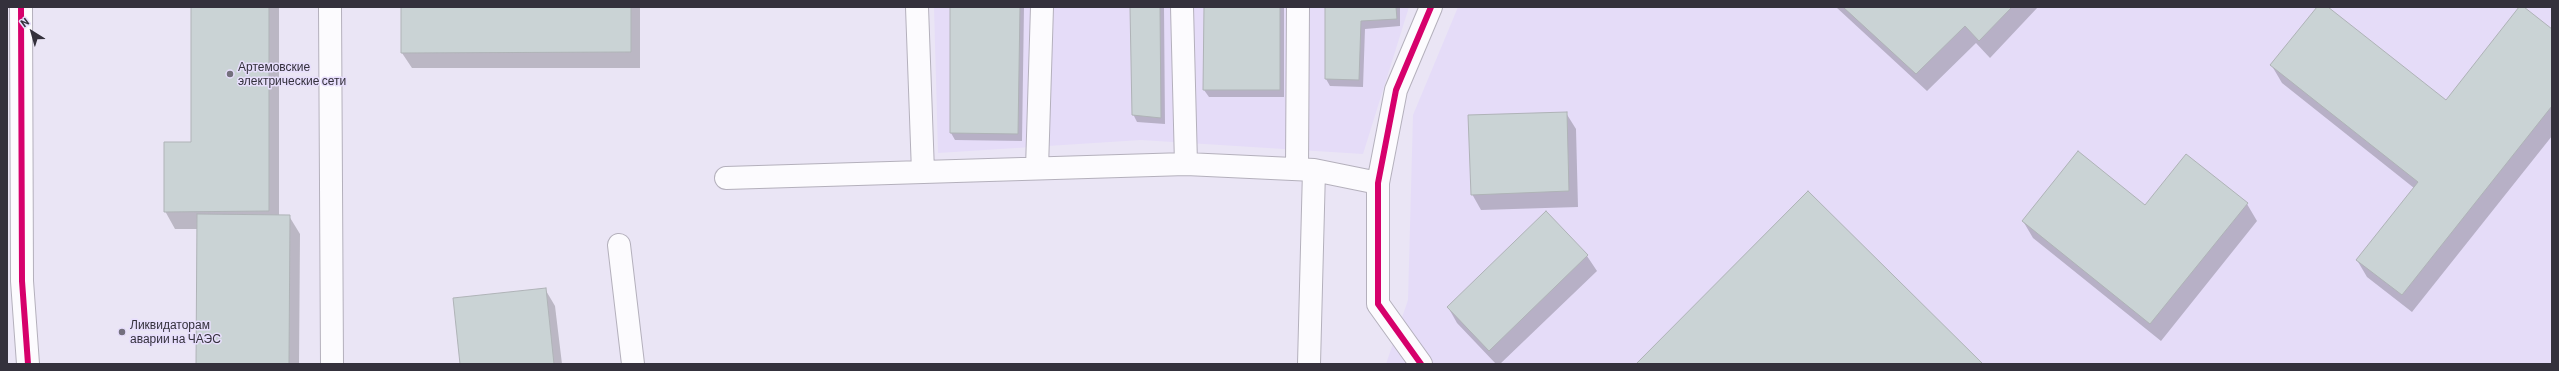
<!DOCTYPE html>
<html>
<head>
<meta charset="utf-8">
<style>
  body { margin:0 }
  #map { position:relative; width:2559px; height:371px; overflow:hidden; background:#eae5f5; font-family:Barlow,sans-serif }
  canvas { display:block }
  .frame { position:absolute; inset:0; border:8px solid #34313c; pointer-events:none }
  .north { position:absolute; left:12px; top:12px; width:40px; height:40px; -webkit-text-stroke:3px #e7defc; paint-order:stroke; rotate:323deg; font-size:11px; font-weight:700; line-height:16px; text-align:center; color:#34313c }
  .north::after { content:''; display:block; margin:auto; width:14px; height:18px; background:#34313c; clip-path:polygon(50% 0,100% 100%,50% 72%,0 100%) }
</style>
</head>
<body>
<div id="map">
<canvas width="2559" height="371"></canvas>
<div class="frame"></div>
<div class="north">N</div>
</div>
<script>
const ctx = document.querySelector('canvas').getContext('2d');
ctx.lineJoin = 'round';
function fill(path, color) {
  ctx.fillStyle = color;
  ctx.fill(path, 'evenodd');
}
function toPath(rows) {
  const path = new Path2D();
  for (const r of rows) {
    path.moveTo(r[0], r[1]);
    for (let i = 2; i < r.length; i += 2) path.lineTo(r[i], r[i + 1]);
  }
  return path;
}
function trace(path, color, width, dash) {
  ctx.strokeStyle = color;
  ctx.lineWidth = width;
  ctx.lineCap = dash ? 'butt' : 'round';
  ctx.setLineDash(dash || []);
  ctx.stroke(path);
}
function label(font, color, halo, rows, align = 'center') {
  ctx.font = font + ' Barlow,sans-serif';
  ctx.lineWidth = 3;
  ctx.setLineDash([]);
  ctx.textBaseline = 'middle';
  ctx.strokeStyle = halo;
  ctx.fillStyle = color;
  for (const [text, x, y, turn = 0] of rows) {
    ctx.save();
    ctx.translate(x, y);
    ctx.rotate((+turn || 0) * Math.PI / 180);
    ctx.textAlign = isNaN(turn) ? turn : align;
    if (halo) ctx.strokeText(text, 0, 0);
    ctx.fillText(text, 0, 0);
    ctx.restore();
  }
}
const built = toPath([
  [934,7,1409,7,1363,154,1141,140,938,153],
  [1458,7,2552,7,2552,364,1386,364,1408,300,1413,115]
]);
const shadow = toPath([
  [192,7,279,7,279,216,289,216,300,234,299,364,197,364,198,229,175,229,165,211,192,143],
  [402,7,640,7,640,68,412,68,402,53],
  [951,7,1024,7,1022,141,955,140,951,133],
  [1131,7,1164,7,1165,124,1137,122,1133,114],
  [1205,7,1284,7,1284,97,1209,97,1204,90],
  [1326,7,1400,7,1400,26,1365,29,1363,87,1330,86,1326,79],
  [1836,7,2038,7,1990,58,1976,43,1927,91],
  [2318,7,2326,7,2446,102,2520,7,2552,31,2552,136,2412,312,2367,277,2357,260,2414,188,2282,83,2272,66],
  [1566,113,1576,129,1578,207,1481,210,1472,194],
  [2247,204,2257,221,2161,341,2033,238,2023,221,2145,206],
  [1546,213,1587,256,1597,271,1500,364,1496,364,1457,323,1448,307],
  [545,289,555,306,562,364,461,364]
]);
const building = toPath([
  [191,7,269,7,269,211,164,212,164,142,191,142,191,7],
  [401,7,631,7,631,52,401,53,401,7],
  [950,7,1020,7,1018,134,950,133,950,7],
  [1130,7,1160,7,1161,118,1132,115,1130,7],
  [1204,7,1280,7,1280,90,1203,90,1204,7],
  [1325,7,1396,7,1397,19,1361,21,1359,80,1325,79,1325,7],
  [1843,7,2012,7,1979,41,1965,26,1916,74,1843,7],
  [2317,7,2328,7,2446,100,2519,7,2524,7,2552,29,2552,106,2402,295,2356,260,2418,182,2270,65,2317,7],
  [1567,112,1569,191,1471,195,1468,115,1567,112],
  [2078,151,2145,205,2186,154,2248,203,2150,324,2022,221,2078,151],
  [1808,191,1983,364,1636,364,1808,191],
  [1546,211,1588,255,1489,351,1447,307,1546,211],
  [197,214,290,215,289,364,196,364,197,214],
  [546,288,554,364,460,364,453,298,546,288]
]);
const minor = toPath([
  [21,7,22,281,28,364],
  [330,7,332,364],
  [917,7,923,172],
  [1182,7,1186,164],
  [1037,168,1042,7],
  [1297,168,1298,7],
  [726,178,1186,164,1314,170,1378,183],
  [619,245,633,364],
  [1309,364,1314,170],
  [1421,364,1378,304,1378,183,1396,90,1431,7]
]);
const cycleway = toPath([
  [21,7,22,281,28,364],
  [1421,364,1378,304,1378,183,1396,90,1431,7]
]);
const markers = [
  [230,74,4,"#74707d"],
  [122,332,4,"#74707d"]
];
const poiNames = [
  ["Артемовские",238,67],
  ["электрические сети",238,81],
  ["Ликвидаторам",130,325],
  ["аварии на ЧАЭС",130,339]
];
fill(built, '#e5dcf8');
fill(shadow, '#0003');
fill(building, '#cad3d5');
trace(building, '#afb3b7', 1);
trace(minor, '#b4b0bc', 24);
trace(minor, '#fcfbfe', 22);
trace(cycleway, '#d6006c', 6);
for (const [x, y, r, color] of markers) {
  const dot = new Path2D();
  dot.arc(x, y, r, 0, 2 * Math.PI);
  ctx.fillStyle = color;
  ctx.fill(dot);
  trace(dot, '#e7defc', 1.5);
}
label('12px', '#34313c', '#e7defc', poiNames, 'left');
</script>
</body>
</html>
